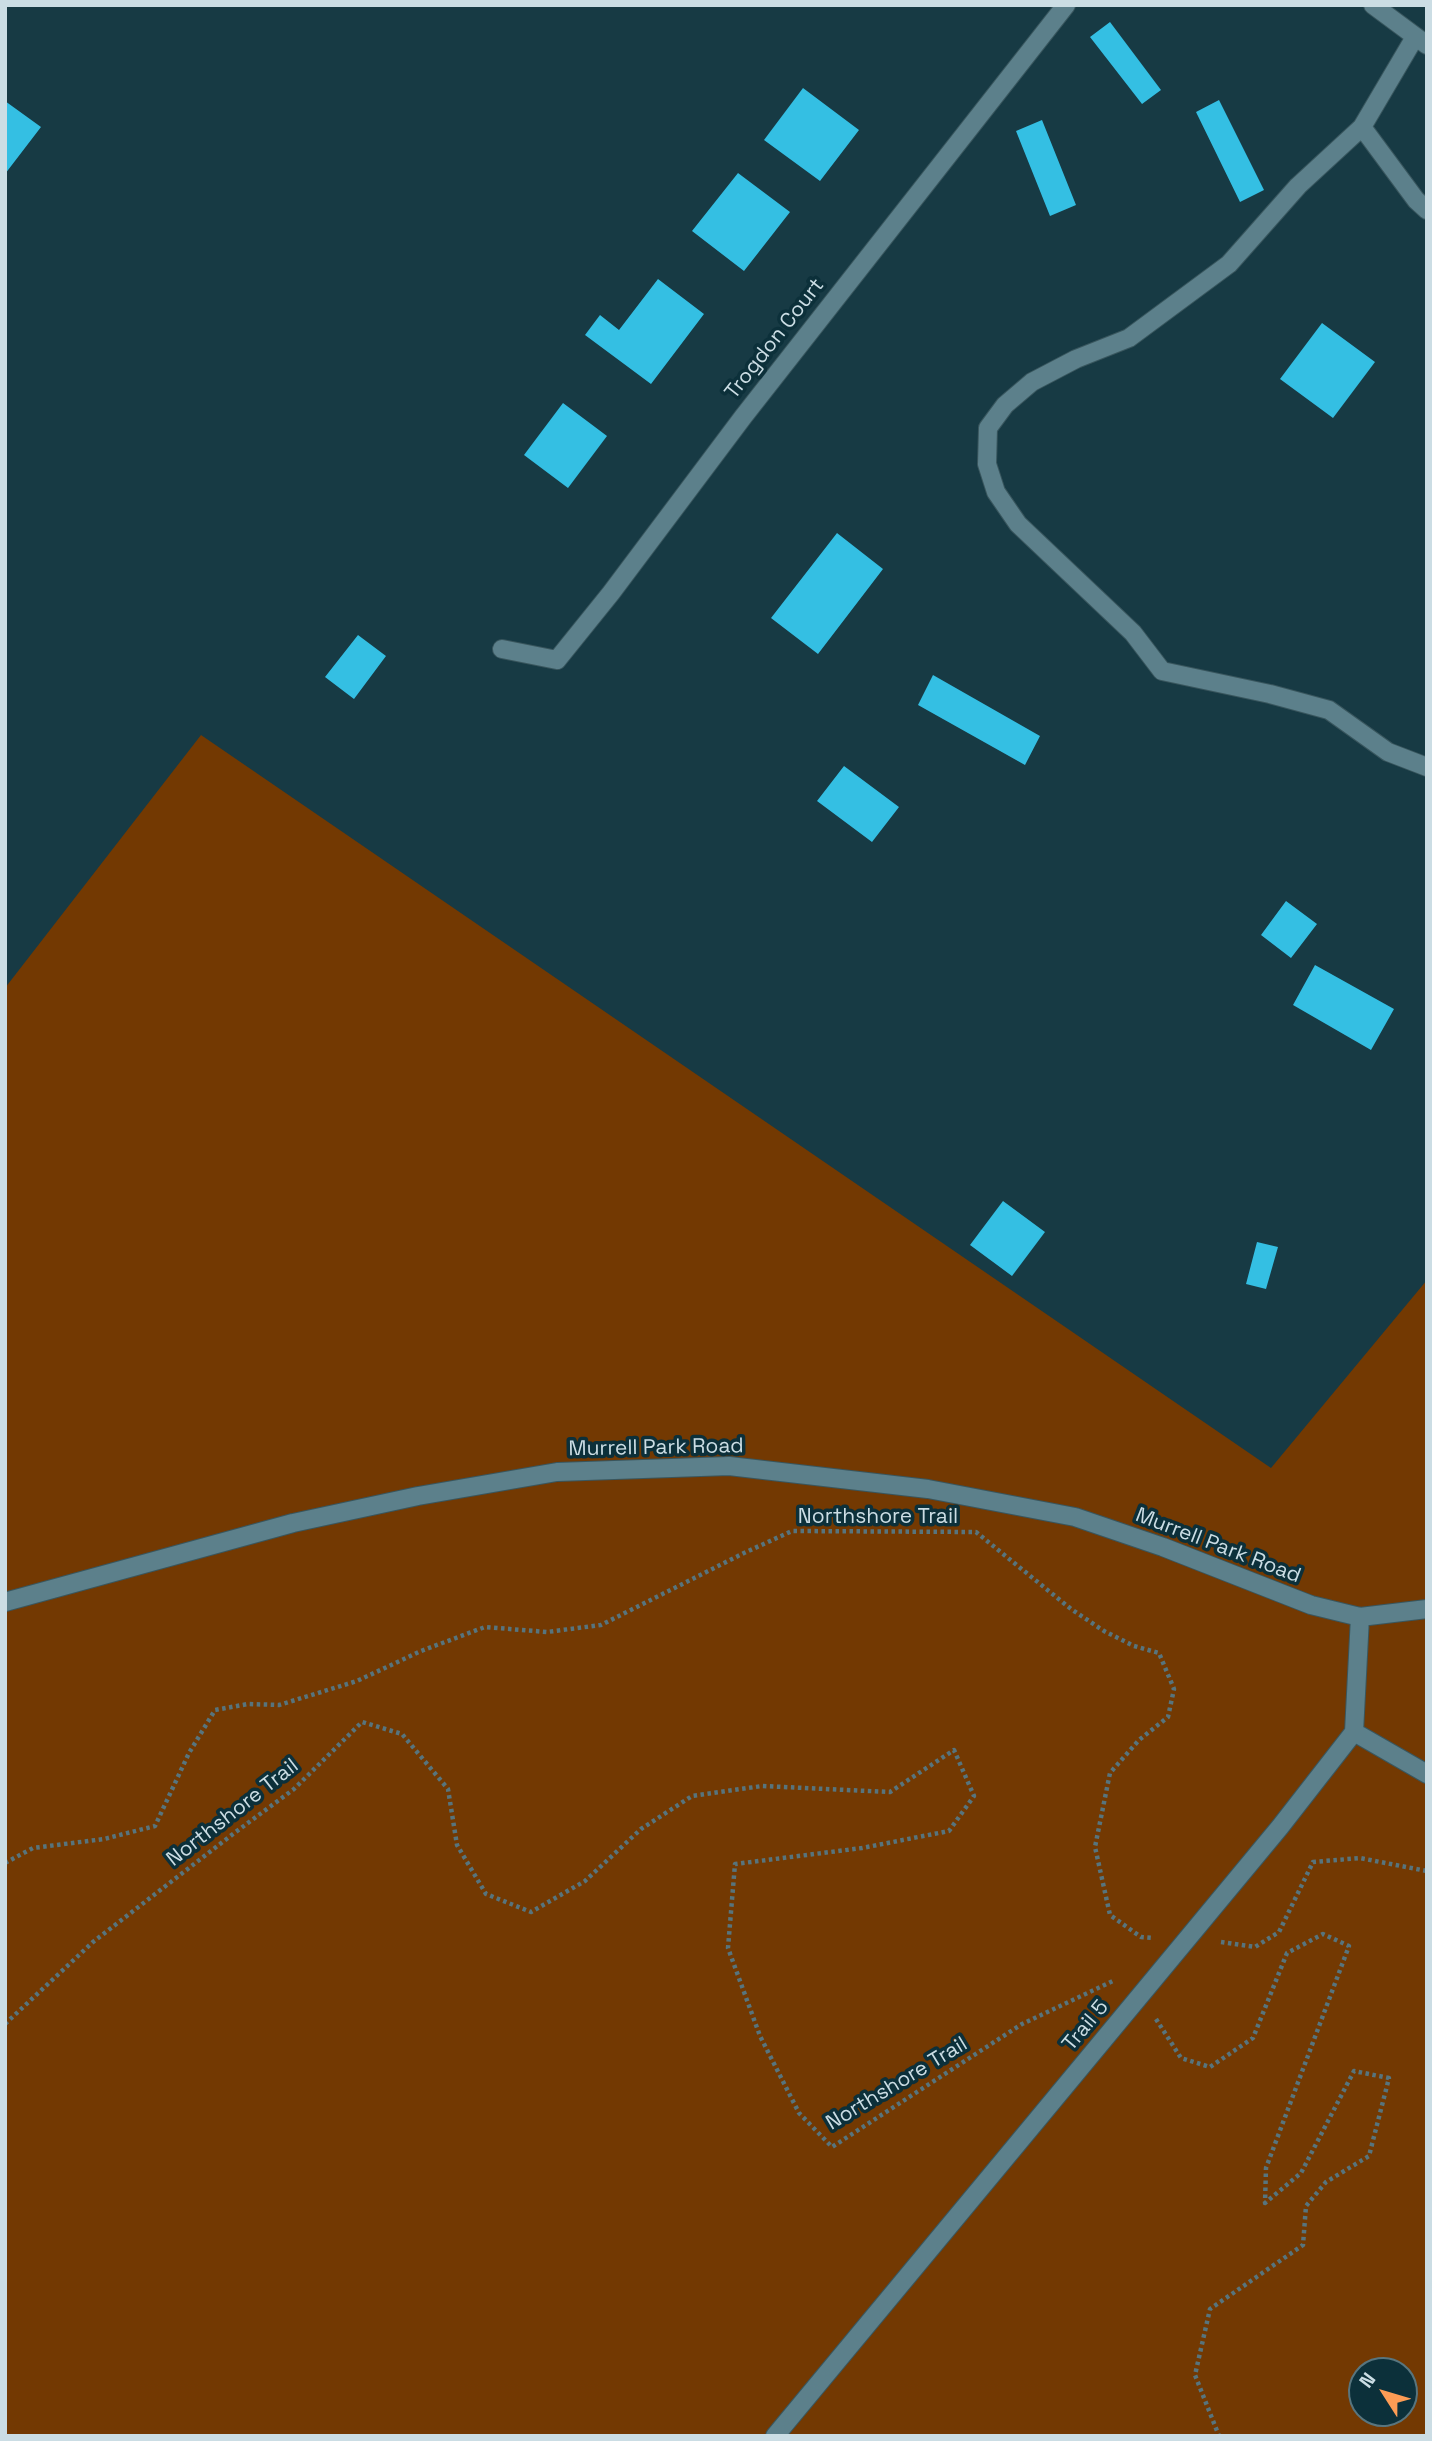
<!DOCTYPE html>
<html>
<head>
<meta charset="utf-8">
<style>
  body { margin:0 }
  #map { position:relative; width:1432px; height:2441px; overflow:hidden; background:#173a44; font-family:"Space Grotesk",sans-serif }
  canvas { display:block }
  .frame { position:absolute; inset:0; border:7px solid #cbdde4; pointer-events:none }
  .north { position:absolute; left:1348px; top:2357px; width:70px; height:70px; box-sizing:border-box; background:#0c303a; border:2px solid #58757e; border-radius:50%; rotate:307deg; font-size:19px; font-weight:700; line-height:28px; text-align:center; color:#cbdde4 }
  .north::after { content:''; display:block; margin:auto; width:24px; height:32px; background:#fd9c55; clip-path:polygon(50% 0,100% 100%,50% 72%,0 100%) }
</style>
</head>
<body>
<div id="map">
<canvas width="1432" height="2441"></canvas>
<div class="frame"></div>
<div class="north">N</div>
</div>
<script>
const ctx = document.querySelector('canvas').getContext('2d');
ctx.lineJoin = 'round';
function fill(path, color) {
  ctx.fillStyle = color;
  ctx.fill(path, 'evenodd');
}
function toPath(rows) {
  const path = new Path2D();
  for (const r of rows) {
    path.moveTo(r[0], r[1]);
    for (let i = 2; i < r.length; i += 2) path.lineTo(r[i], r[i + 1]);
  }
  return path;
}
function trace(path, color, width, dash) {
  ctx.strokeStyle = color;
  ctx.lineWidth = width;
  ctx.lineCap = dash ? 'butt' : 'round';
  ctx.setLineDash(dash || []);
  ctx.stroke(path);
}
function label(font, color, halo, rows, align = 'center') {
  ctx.font = font + ' "Space Grotesk",sans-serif';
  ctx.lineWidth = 7;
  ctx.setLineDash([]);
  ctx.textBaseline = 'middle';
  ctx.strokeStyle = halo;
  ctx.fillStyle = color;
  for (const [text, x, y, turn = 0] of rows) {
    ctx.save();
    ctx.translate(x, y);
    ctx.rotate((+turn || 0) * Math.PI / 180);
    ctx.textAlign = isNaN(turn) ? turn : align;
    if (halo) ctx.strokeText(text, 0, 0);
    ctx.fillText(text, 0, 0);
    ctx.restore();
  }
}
const green = toPath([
  [201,735,1271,1468,1427,1280,1427,2436,5,2436,5,988],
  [1362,2371,1404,2371,1404,2413,1362,2413]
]);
const building = toPath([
  [1110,22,1161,90,1142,104,1090,37],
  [803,88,859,130,820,181,764,140],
  [1219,100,1264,190,1240,202,1196,112],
  [5,101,41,127,5,174],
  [1042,120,1076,205,1050,216,1016,131],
  [738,173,790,212,744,271,692,231],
  [658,279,704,314,651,384,585,335,600,315,619,330],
  [1322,323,1375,362,1333,418,1280,379],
  [563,403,607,436,568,488,524,455],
  [837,533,883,569,818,654,771,618],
  [358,635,386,656,354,699,325,677],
  [933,675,1040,736,1025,765,918,705],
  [844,766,899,807,872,842,817,801],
  [1286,901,1317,924,1291,958,1261,935],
  [1315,965,1394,1009,1371,1050,1293,1005],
  [1003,1201,1045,1232,1012,1276,970,1245],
  [1257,1242,1278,1247,1266,1289,1246,1284]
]);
const path = toPath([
  [5,1863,33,1848,104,1839,155,1826,189,1753,215,1710,248,1704,279,1705,357,1681,421,1651,485,1627,547,1632,601,1625,744,1553,792,1531,976,1532,1071,1609,1104,1631,1134,1646,1159,1653,1174,1689,1168,1717,1139,1740,1110,1773,1095,1847,1110,1915,1141,1937,1153,1938],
  [1221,1942,1255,1947,1279,1932,1313,1862,1360,1858,1427,1871],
  [1156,2019,1181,2058,1210,2067,1253,2038,1287,1953,1323,1934,1349,1946,1266,2168,1265,2203,1301,2173,1354,2071,1389,2078,1369,2156,1326,2182,1306,2206,1303,2245,1210,2309,1195,2375,1219,2436],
  [5,2024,93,1942,233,1834,294,1789,362,1722,402,1734,448,1789,457,1845,486,1894,531,1912,585,1881,641,1829,692,1796,762,1786,890,1792,954,1750,974,1796,949,1831,862,1848,735,1864,728,1948,760,2036,799,2113,832,2147,1022,2024,1115,1980]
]);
const minor = toPath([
  [1373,5,1427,45],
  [1415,37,1362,127,1298,186,1229,264,1129,338,1076,359,1032,382,1005,405,988,428,987,464,996,492,1018,524,1133,633,1162,671,1270,694,1329,710,1388,752,1427,767],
  [1362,127,1416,200,1427,210],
  [502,649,557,660,611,593,743,417,1066,5],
  [5,1602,293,1523,418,1496,557,1472,729,1466,928,1489,1075,1517,1163,1547,1311,1605,1360,1617,1427,1609],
  [1354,1732,1427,1774],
  [775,2436,1280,1827,1354,1732,1360,1617]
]);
const streetNames = [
  ["Trogdon Court",775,339,-52],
  ["Murrell Park Road",656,1448,-1],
  ["Northshore Trail",878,1517],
  ["Murrell Park Road",1218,1546,21],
  ["Northshore Trail",233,1813,-38],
  ["Trail 5",1086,2026,-50],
  ["Northshore Trail",897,2084,-31]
];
fill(green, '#733902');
fill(building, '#34bfe3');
trace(minor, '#39565e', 20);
trace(path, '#57747d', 4.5, [3.5, 3.5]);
trace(minor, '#5c808b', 18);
label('21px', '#cbdde4', '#0c303a', streetNames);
</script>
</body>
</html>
